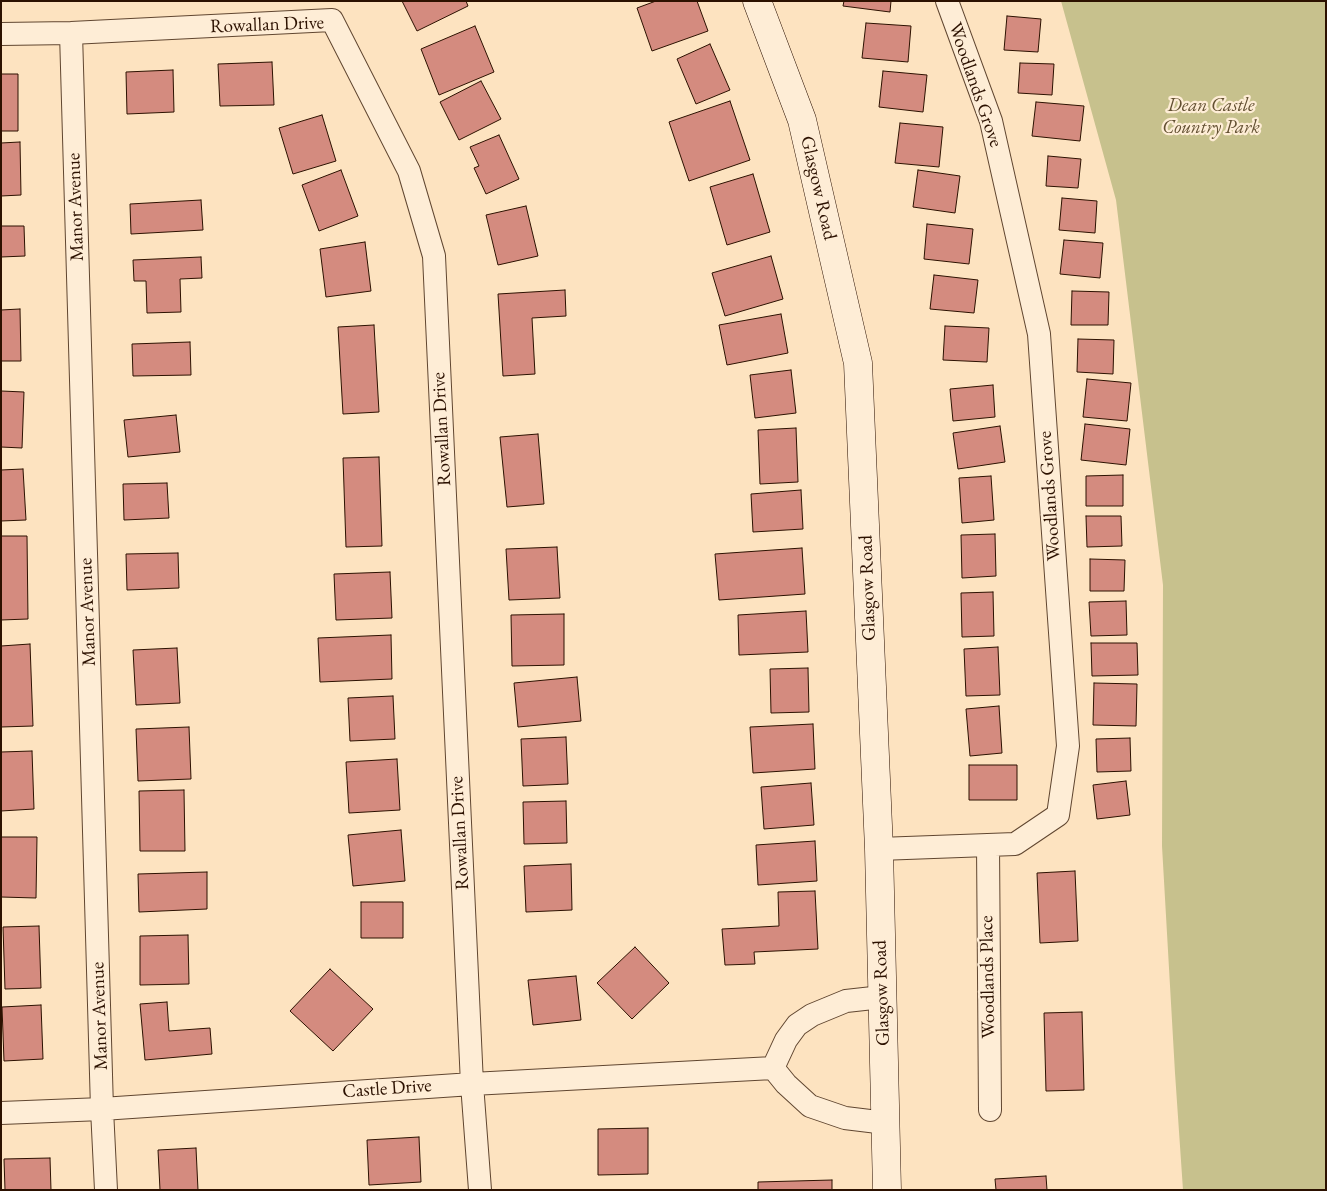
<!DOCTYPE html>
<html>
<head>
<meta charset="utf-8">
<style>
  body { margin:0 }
  #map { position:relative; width:1327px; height:1191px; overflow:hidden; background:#fde3c0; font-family:"EB Garamond",serif }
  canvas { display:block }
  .frame { position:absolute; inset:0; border:2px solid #2c1100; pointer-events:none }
</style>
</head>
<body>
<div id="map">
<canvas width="1327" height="1191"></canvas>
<div class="frame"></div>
</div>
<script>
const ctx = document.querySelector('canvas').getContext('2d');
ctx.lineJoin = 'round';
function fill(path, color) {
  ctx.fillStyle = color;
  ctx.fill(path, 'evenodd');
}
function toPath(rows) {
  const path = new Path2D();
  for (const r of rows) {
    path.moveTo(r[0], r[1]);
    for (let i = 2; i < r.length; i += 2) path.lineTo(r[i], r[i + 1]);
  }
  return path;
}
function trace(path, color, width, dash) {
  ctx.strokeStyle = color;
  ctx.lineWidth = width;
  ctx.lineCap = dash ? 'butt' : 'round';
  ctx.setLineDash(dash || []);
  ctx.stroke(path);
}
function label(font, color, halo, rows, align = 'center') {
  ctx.font = font + ' "EB Garamond",serif';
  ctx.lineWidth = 4.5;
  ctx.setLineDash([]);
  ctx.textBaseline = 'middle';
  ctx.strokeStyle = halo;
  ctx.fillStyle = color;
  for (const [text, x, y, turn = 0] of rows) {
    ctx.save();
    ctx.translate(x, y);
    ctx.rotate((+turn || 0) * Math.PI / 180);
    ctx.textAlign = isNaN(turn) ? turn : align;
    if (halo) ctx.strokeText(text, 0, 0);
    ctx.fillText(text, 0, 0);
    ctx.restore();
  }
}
const green = toPath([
  [1061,1,1326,1,1326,1190,1183,1190,1175,1073,1162,846,1163,585,1116,200]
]);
const building = toPath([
  [402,1,466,1,468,6,417,31,402,1],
  [656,1,697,1,708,31,652,51,637,8,656,1],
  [844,1,891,1,890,12,843,6,844,1],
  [1007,16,1041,19,1038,52,1004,50,1007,16],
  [866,23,911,26,908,62,862,58,866,23],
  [475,26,494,72,439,95,421,49,475,26],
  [710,44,730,90,696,104,677,59,710,44],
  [272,62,274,105,220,106,218,64,272,62],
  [1020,63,1054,64,1052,95,1018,93,1020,63],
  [173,70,174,112,127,114,126,72,173,70],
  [883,71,927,75,923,112,879,107,883,71],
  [1,74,18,74,18,131,1,131,1,74],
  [481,81,501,119,459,140,440,102,481,81],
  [730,101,750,160,689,181,669,122,730,101],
  [1036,102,1084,106,1080,141,1032,136,1036,102],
  [322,115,336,161,293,174,279,128,322,115],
  [900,123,943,127,939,167,895,163,900,123],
  [499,135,519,179,486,194,474,168,479,166,470,147,499,135],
  [20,142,21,195,1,196,1,143,20,142],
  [1048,156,1081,159,1078,188,1046,186,1048,156],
  [341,170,358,216,319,231,302,185,341,170],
  [918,170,960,176,955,213,913,207,918,170],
  [753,174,770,232,727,245,710,187,753,174],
  [1062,198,1097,201,1095,233,1059,230,1062,198],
  [201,200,203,230,131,234,130,204,201,200],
  [526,206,538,256,498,265,486,215,526,206],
  [927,224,973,229,969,264,924,259,927,224],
  [1,226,24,226,25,256,1,257,1,226],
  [1064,240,1103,243,1100,278,1060,274,1064,240],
  [365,242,371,291,326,297,320,249,365,242],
  [771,256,783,299,725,316,712,273,771,256],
  [201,257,202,278,180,279,181,312,147,313,146,281,134,281,133,260,201,257],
  [934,275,978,280,974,313,930,309,934,275],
  [565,290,566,316,532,318,535,374,503,376,498,294,565,290],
  [1072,291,1109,292,1108,325,1071,325,1072,291],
  [20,309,21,361,1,361,1,310,20,309],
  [781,314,788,353,727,365,719,325,781,314],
  [374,325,379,412,343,414,338,327,374,325],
  [945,326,989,328,987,362,943,360,945,326],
  [1078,339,1114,340,1113,374,1077,372,1078,339],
  [190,342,191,375,133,376,132,344,190,342],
  [791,370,796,413,755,418,750,375,791,370],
  [1087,379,1131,383,1127,421,1083,417,1087,379],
  [993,385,995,417,953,421,950,389,993,385],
  [1,391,24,392,22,448,1,447,1,391],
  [176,415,180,452,128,457,124,420,176,415],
  [1085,424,1130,429,1126,465,1081,460,1085,424],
  [1000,426,1005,462,958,469,953,433,1000,426],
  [796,428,798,482,760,484,758,430,796,428],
  [538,434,544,504,507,507,500,437,538,434],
  [379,457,382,546,346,547,343,458,379,457],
  [23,469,26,520,1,521,1,470,23,469],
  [1123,475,1123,506,1086,506,1086,476,1123,475],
  [991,476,994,520,962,523,959,478,991,476],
  [167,483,169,518,124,520,123,484,167,483],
  [801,490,803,529,753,532,751,494,801,490],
  [1086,516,1121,516,1122,546,1087,547,1086,516],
  [995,534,996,576,962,578,961,535,995,534],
  [1,536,27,536,28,619,1,620,1,536],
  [557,547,560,598,509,600,506,549,557,547],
  [802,548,805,594,719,600,715,554,802,548],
  [178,553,179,588,127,590,126,554,178,553],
  [1090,559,1125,560,1124,591,1090,591,1090,559],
  [390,572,392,618,336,620,334,574,390,572],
  [993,592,994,636,962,637,961,593,993,592],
  [1126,601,1127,635,1091,636,1089,602,1126,601],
  [806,611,808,652,739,655,738,615,806,611],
  [564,614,564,665,512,666,511,615,564,614],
  [391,635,392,679,320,682,318,638,391,635],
  [1091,643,1137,643,1138,675,1092,676,1091,643],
  [30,644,33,726,1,727,1,646,30,644],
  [998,647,1000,695,966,696,964,649,998,647],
  [177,648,180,703,136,705,133,650,177,648],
  [808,668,809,712,771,713,770,669,808,668],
  [577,677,581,721,518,727,514,683,577,677],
  [1094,683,1137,684,1136,726,1093,725,1094,683],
  [393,696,395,739,350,741,348,698,393,696],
  [999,706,1002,753,970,756,966,709,999,706],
  [813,724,815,769,753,773,750,727,813,724],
  [189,727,191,779,138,781,136,729,189,727],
  [566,737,568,784,523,786,521,739,566,737],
  [1130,738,1131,771,1097,772,1096,739,1130,738],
  [32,751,34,809,1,811,1,752,32,751],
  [397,759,400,810,349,813,346,762,397,759],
  [969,765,1017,765,1017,800,969,800,969,765],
  [1126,781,1130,815,1097,819,1093,785,1126,781],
  [811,783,814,825,764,829,761,787,811,783],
  [184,790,185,851,140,851,139,791,184,790],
  [566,801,567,843,524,844,523,802,566,801],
  [401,830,405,881,353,886,348,835,401,830],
  [1,837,37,837,36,898,1,897,1,837],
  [815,841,817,881,758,885,756,845,815,841],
  [571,864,572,910,526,912,524,866,571,864],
  [1075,871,1078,941,1040,943,1037,873,1075,871],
  [207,872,207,909,139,912,138,874,207,872],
  [815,891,818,949,754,952,755,964,725,965,722,929,779,926,778,892,815,891],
  [361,902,403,902,403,938,361,938,361,902],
  [39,926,41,988,5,989,3,927,39,926],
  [188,935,189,984,140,985,140,936,188,935],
  [635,947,669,983,632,1019,597,983,635,947],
  [330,969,373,1009,333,1051,290,1011,330,969],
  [576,976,581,1020,533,1025,528,980,576,976],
  [167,1002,169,1031,210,1028,212,1054,145,1060,140,1004,167,1002],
  [41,1005,43,1059,4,1061,2,1007,41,1005],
  [1082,1012,1084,1090,1046,1091,1044,1013,1082,1012],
  [648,1128,648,1174,598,1175,598,1129,648,1128],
  [419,1137,421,1182,369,1185,367,1140,419,1137],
  [196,1148,198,1190,160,1190,158,1150,196,1148],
  [50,1158,51,1190,5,1190,4,1159,50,1158],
  [1046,1176,1047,1190,996,1190,995,1179,1046,1176],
  [832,1180,832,1190,758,1190,758,1182,832,1180]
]);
const street = toPath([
  [71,33,102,1109,106,1190],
  [1,34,71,33,332,20,409,171,434,256,472,1084,480,1190],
  [988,845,990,1110],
  [879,849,1015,844,1058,815,1068,746,1039,334,991,121,947,1],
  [773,1068,786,1084,810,1106,845,1118,886,1123],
  [1,1113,102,1109,472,1084,773,1068,786,1040,797,1025,812,1015,846,1001,882,997]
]);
const secondary = toPath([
  [757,1,802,120,858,363,879,849,887,1190]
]);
const streetNames = [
  ["Rowallan Drive",267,25,-2],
  ["Woodlands Grove",975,85,71],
  ["Glasgow Road",818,188,77],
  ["Manor Avenue",76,207,-92],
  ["Rowallan Drive",442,429,-93],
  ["Woodlands Grove",1050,496,-94],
  ["Glasgow Road",868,588,-92],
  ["Manor Avenue",88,612,-92],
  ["Rowallan Drive",460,833,-93],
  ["Woodlands Place",988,977,-91],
  ["Glasgow Road",882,993,-92],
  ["Manor Avenue",100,1016,-92],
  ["Castle Drive",387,1089,-4]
];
const parkNames = [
  ["Dean Castle",1211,106],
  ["Country Park",1211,128]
];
fill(green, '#c7c18d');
fill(building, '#d48b7f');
trace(building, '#2c1100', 1);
trace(street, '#604630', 24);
trace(secondary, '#2c1100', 29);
trace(street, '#feedd6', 22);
trace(secondary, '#feedd6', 28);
label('19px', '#2c1100', '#feedd6', streetNames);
label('italic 19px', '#624f31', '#feedd6', parkNames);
</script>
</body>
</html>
